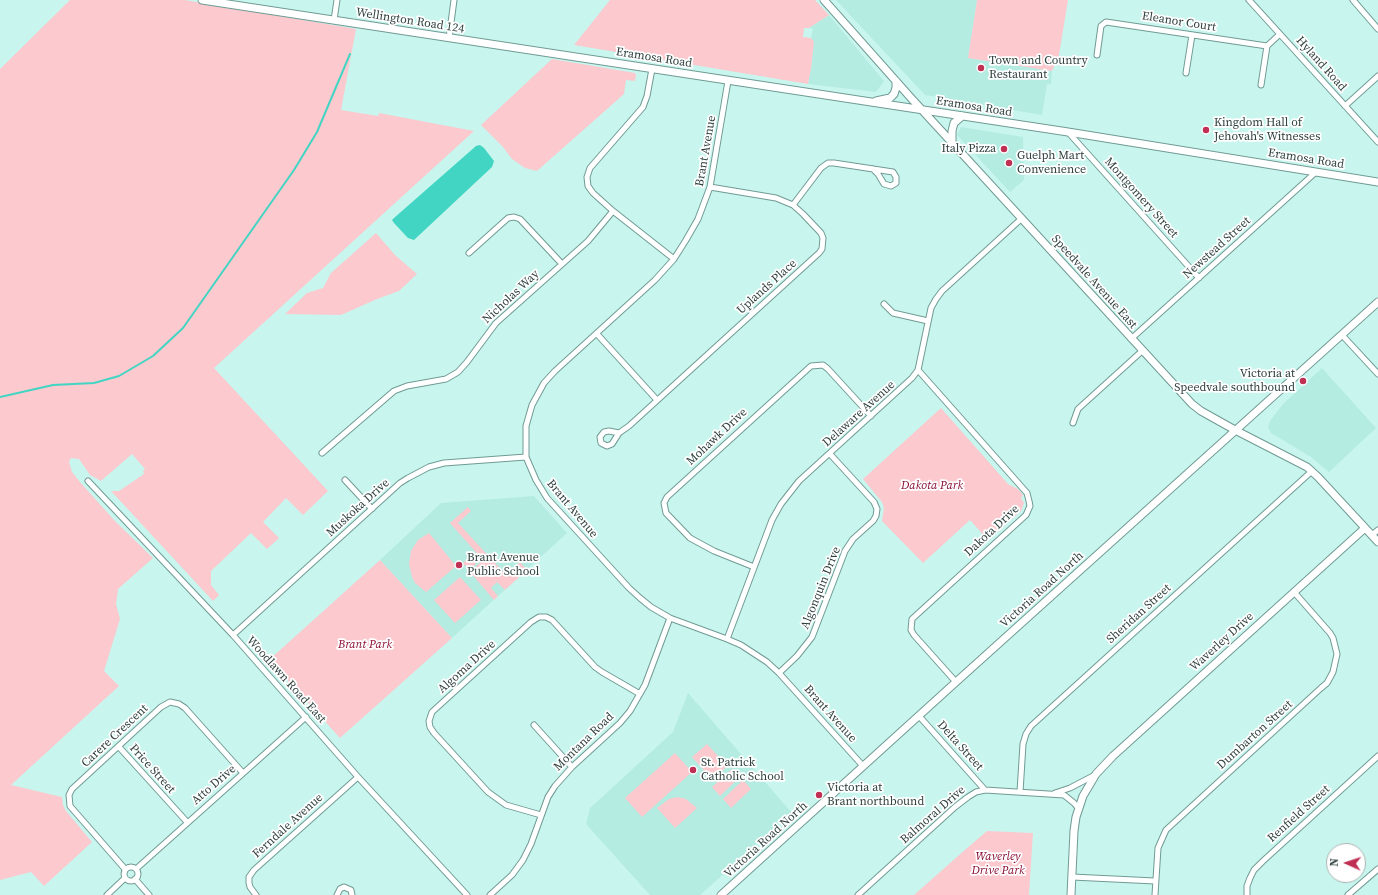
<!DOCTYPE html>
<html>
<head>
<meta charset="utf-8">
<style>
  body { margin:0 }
  #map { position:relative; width:1378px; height:895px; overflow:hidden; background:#c8f6ee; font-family:"Source Serif 4",serif }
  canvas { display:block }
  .north { position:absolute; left:1326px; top:843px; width:40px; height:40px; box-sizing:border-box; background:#fff; border:1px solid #abb3b1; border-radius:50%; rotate:273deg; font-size:11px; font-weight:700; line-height:16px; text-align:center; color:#2e403d }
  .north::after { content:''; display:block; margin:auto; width:14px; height:18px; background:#c03054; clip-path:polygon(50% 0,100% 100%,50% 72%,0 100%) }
</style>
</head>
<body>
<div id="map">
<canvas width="1378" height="895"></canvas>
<div class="north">N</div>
</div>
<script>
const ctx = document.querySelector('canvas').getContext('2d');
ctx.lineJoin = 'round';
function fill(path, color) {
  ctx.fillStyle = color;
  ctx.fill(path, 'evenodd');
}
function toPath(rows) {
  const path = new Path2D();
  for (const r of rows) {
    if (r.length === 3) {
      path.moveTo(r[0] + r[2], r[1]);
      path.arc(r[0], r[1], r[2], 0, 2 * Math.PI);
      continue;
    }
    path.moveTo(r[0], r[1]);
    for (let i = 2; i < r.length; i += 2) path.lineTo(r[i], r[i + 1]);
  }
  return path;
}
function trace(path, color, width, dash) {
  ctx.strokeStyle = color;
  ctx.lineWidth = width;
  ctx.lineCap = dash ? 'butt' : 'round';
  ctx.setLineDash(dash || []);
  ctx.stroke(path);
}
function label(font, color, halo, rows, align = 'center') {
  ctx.font = font + ' "Source Serif 4",serif';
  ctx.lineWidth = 3.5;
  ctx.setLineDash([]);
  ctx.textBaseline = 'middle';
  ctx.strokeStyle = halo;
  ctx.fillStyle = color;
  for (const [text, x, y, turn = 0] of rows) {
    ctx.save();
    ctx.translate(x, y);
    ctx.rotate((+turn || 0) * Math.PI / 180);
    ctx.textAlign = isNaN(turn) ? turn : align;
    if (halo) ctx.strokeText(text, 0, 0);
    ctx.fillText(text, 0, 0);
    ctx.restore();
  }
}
const built = toPath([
  [836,0,977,0,968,58,1052,71,1051,84,1047,84,1042,115,925,95],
  [829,15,884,81,876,92,808,84,811,69,814,42,811,38,813,29,809,28],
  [961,127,1023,137,1024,180,1010,192,957,135],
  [1322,368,1376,428,1329,472,1311,457,1271,433,1268,427,1270,421,1283,404],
  [534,496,567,533,452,638,380,560,441,503],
  [688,693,792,813,700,895,650,895,586,824,590,808,673,732]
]);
const green = toPath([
  [70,0,185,0,356,29,341,110,378,116,379,113,474,131,214,368,328,491,303,515,286,498,263,522,279,538,267,549,251,533,211,571,211,585,219,595,213,601,111,491,119,491,144,474,143,471,145,469,132,454,101,481,90,475,79,459,71,458,69,462,72,472,80,482,115,521,153,558,118,589,116,604,120,619,104,671,119,686,11,785,62,797,63,805,66,811,92,842,44,886,31,872,0,880,0,69],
  [610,0,815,0,829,15,809,28,804,28,803,37,811,38,814,42,811,69,808,84,574,45],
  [977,0,1068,0,1059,55,1052,71,968,58],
  [552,59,635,73,636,75,635,81,626,80,624,94,537,171,525,168,512,159,503,147,481,125],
  [376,233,395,255,417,274,399,291,377,299,341,315,285,314,307,293,323,288,331,273],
  [941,408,1008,484,1018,489,1023,495,1021,498,1024,503,1021,511,988,540,970,520,923,563,882,521,884,508,882,502,863,479],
  [468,507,471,511,458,523,506,575,520,562,527,570,505,590,497,582,491,588,498,596,494,600,470,572,482,561,482,559,450,523],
  [429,533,456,566,426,592,415,583,412,577,409,564,411,551,414,546,418,540],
  [469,557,476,564,469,570,463,563],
  [380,560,452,638,340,738,269,660],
  [460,577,481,600,455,623,434,600],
  [707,744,727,766,713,780,692,757],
  [675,753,692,772,642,817,625,798],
  [732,769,740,777,720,796,712,787],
  [743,780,751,789,731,808,723,799],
  [677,797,686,799,697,808,675,828,657,808,669,799],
  [987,831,1033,833,1029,895,914,895,966,849]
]);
const water = toPath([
  [480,145,484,148,494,161,492,167,414,240,408,238,394,223,392,220,394,218,476,146]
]);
const stream = toPath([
  [0,397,53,385,94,383,119,376,153,356,183,328,294,170,317,132,350,54]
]);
const street = toPath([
  [1249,0,1378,142],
  [1353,0,1378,29],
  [334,20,337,0],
  [449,38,454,0],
  [1267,46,1280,34],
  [1097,55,1101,26,1106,22,1267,46],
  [652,69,647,96,643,107,590,168,587,177,588,186,593,193,613,211,674,259],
  [1186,73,1192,35],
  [728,81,710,187,698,219,686,240,674,259,655,280,555,371,544,383,532,405,526,426,526,457,536,480,547,498,629,588,640,598,651,607,670,618,727,639,741,645,767,662,779,673,863,766],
  [1261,85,1267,46],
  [1345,106,1378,76],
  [1068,132,1199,278],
  [793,205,821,168,828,163,834,163,893,172,896,177,896,183,891,186,884,184,878,174,873,169],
  [469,253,508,218,514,217,520,219,562,264],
  [884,304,893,313,928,321],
  [597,334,657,400],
  [1342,335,1378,374],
  [1131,339,1316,172],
  [918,370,1027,493,1029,501,1030,506,1026,515,912,619,911,630,914,635,956,682],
  [1073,423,1078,409,1142,351],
  [619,433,609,431,604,432,600,437,601,443,607,446,612,444,619,433,629,426,819,253,822,249,823,238,821,233,803,214,793,205,776,198,710,187],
  [322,453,394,391,407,386,446,379,458,372,467,362,496,323,588,241,613,211],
  [345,480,372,509],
  [88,481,233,635,358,777,467,895],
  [1372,535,1378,530],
  [754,567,714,551,690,538,666,513,664,503,667,497,811,366,823,365,828,369,871,416],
  [233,635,400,483,408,478,429,467,444,463,526,457],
  [727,639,772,520,781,504,799,481,912,378,918,370,931,308,936,299,942,291,1021,219],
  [779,673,797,656,812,637,845,551,853,539,873,521,876,516,877,509,874,502,830,454],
  [919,716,985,790],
  [534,725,572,767],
  [119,747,187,822],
  [1020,792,1023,744,1026,734,1031,726,1312,471],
  [1055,793,1070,788,1095,775],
  [541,815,506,805,488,792,434,733,430,727,429,721,432,712,531,622,539,617,546,617,552,620,595,667,602,672,640,694],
  [131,874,7],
  [125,869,70,806,69,795,72,789,161,707,170,702,179,704,185,708,243,773],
  [136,869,306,717],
  [1072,877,1155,881],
  [135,879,149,895],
  [107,895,125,878],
  [256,895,250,887,249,883,249,877,254,870,358,777],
  [337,895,340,889,344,887,351,890,352,895],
  [490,895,512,875,523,860,531,844,548,797,555,786,572,767,620,723,630,711,645,685,670,618],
  [858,895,955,807,968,797,976,792,985,790,1064,795,1074,803,1079,809],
  [1155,895,1158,848,1166,830,1321,688,1327,683,1333,672,1337,654,1333,638,1330,633,1294,592],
  [1247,895,1247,886,1250,878,1254,870,1263,861,1378,756],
  [1348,895,1378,869]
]);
const secondary = toPath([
  [202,0,1068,132,1378,182],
  [824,0,911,98,1192,404,1201,411,1235,430,1307,467,1318,477,1378,542],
  [876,101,890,98,894,94,896,88,896,81],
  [952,143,952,131,954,123,962,116],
  [721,895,956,682,1378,302],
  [1071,895,1074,831,1076,817,1083,796,1096,774,1113,756,1365,528]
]);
const markers = [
  [981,68,4,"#c03054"],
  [1206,130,4,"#c03054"],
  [1004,149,4,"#c03054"],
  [1009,163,4,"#c03054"],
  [1303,381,4,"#c03054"],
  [459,565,4,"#c03054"],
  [693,770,4,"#c03054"],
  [819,795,4,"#c03054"]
];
const streetNames = [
  ["Wellington Road 124",410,21,9],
  ["Eleanor Court",1179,22,9],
  ["Eramosa Road",654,58,9],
  ["Hyland Road",1321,64,48],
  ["Eramosa Road",974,107,9],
  ["Brant Avenue",706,151,-80],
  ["Eramosa Road",1306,159,9],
  ["Montgomery Street",1141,198,48],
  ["Newstead Street",1217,248,-42],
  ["Speedvale Avenue East",1094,282,48],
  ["Uplands Place",767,287,-42],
  ["Nicholas Way",511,297,-43],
  ["Delaware Avenue",859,414,-42],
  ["Mohawk Drive",717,437,-43],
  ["Muskoka Drive",358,508,-42],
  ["Brant Avenue",572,509,50],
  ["Dakota Drive",992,531,-43],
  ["Algonquin Drive",821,588,-68],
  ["Victoria Road North",1042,590,-42],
  ["Sheridan Street",1139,614,-42],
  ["Waverley Drive",1222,642,-42],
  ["Algoma Drive",467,667,-42],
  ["Woodlawn Road East",286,680,48],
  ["Brant Avenue",830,714,48],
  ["Dumbarton Street",1255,735,-42],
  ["Carere Crescent",115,736,-43],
  ["Montana Road",584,742,-44],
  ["Delta Street",960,746,48],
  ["Price Street",152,769,48],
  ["Atto Drive",214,785,-41],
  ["Renfield Street",1299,814,-42],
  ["Balmoral Drive",933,815,-41],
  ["Ferndale Avenue",288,826,-42],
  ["Victoria Road North",766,840,-42]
];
const poiNames = [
  ["Town and Country",989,61],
  ["Restaurant",989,75],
  ["Kingdom Hall of",1214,123],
  ["Jehovah's Witnesses",1214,137],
  ["Italy Pizza",996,149,"right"],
  ["Guelph Mart",1017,156],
  ["Convenience",1017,170],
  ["Victoria at",1295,374,"right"],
  ["Speedvale southbound",1295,388,"right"],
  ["Brant Avenue",467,558],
  ["Public School",467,572],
  ["St. Patrick",701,763],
  ["Catholic School",701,777],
  ["Victoria at",827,788],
  ["Brant northbound",827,802]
];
const parkNames = [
  ["Dakota Park",932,486],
  ["Brant Park",365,645],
  ["Waverley",998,857],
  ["Drive Park",998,871]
];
fill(built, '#b4ece2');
fill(green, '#fbc9ce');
fill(water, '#43d5c3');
trace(stream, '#43d5c3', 2);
trace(street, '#709b94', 7);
trace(secondary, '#709b94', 9);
trace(street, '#fff', 5);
trace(secondary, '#fff', 7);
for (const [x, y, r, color] of markers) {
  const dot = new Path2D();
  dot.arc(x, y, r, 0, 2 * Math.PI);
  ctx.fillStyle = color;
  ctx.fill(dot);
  trace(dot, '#fff', 1.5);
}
label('12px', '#2e403d', '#fff', streetNames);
label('12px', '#2e403d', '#fff', poiNames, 'left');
label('italic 12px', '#890d34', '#fff', parkNames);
</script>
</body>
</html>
